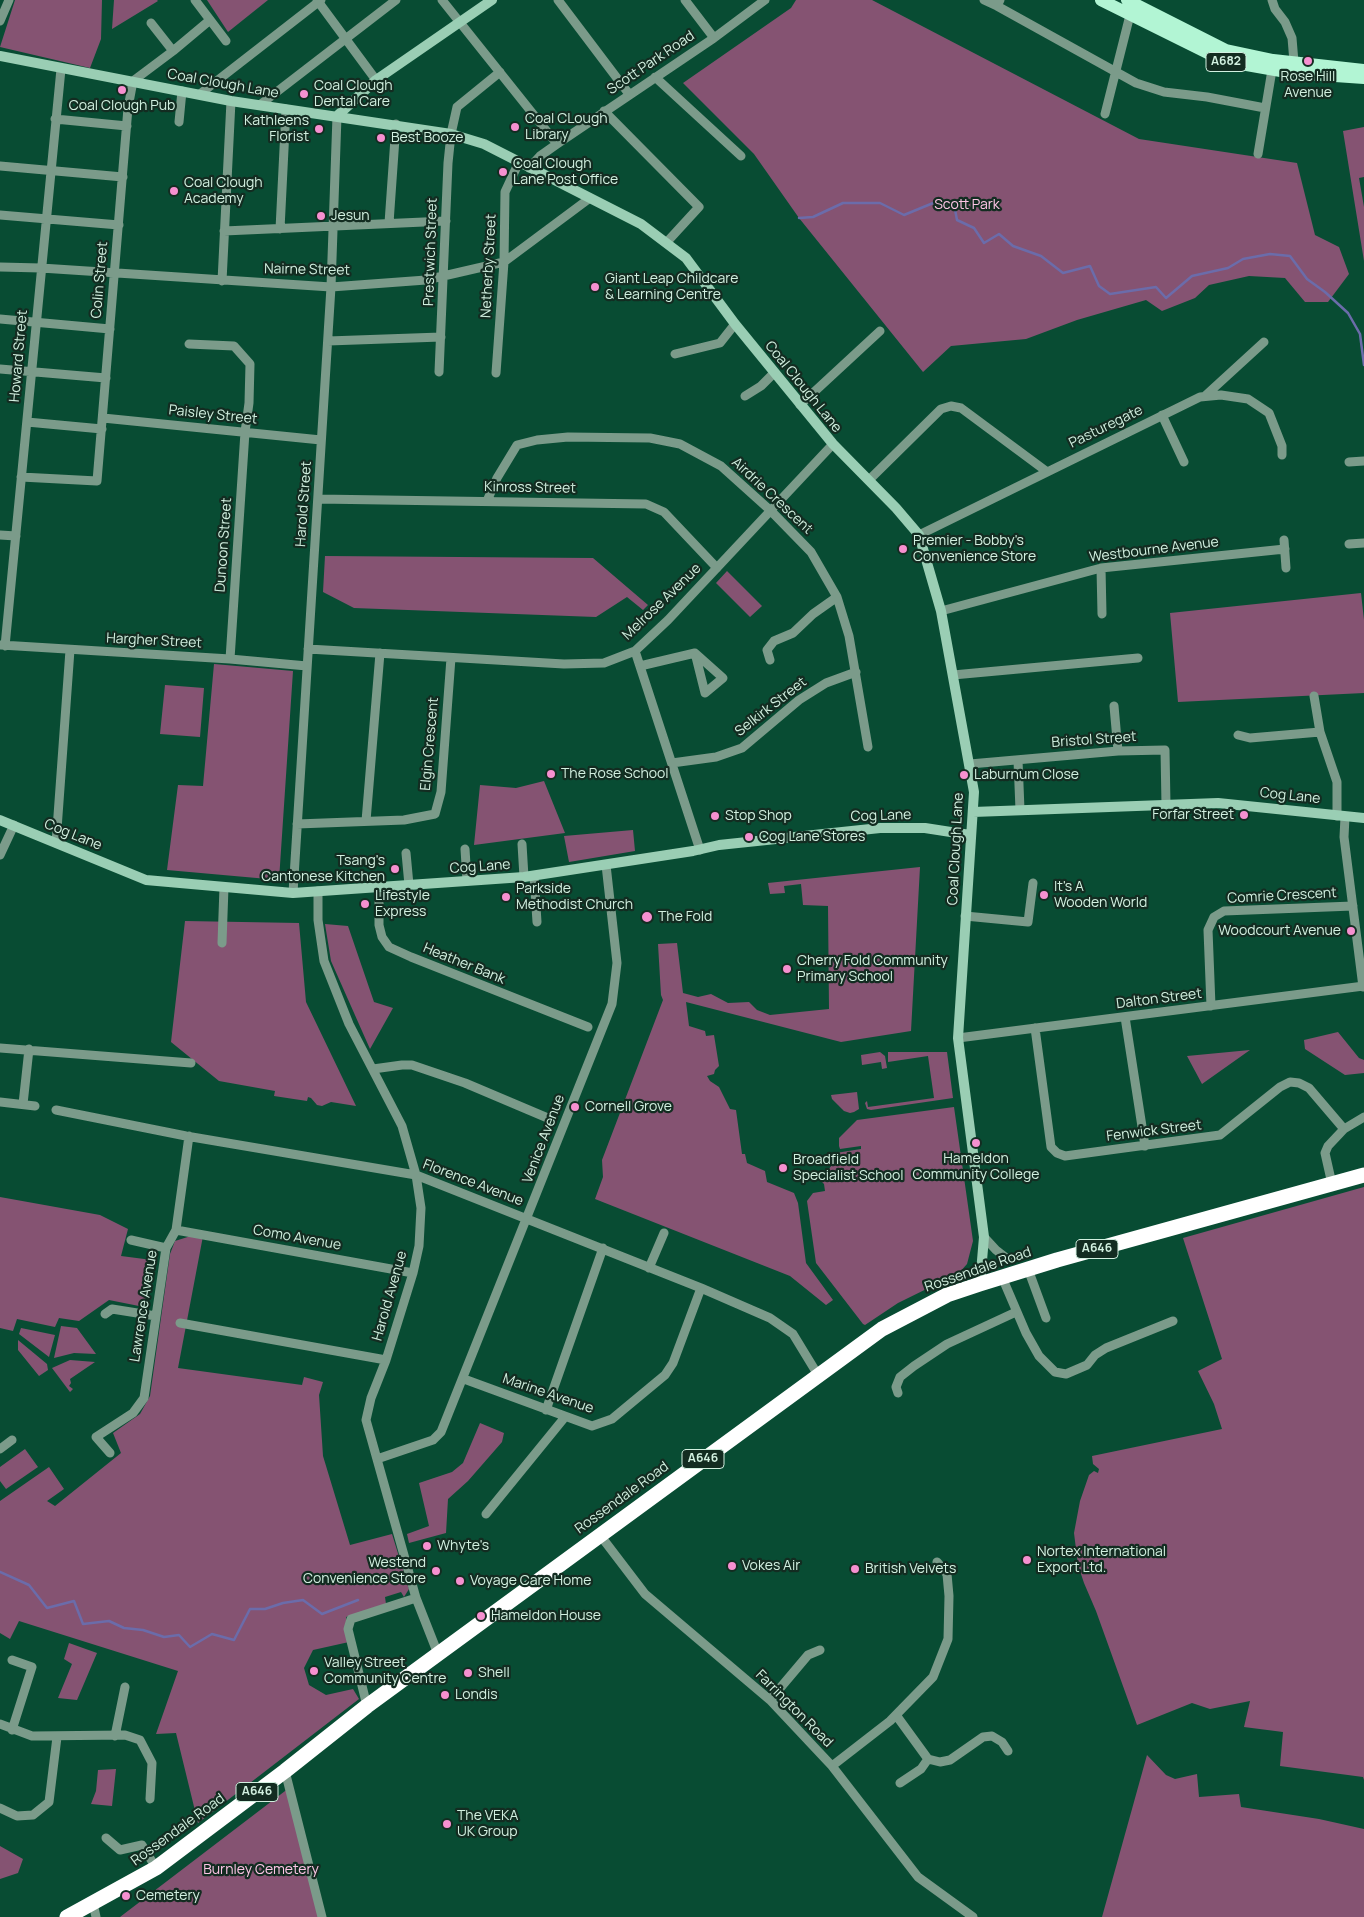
<!DOCTYPE html>
<html>
<head>
<meta charset="utf-8">
<style>
  body { margin:0 }
  canvas { display:block; background:#084c33 }
</style>
</head>
<body>
<canvas width="1364" height="1917"></canvas>
<script>
const ctx = document.querySelector('canvas').getContext('2d');
ctx.lineJoin = 'round';
function fill(path, color) {
  ctx.fillStyle = color;
  ctx.fill(path, 'evenodd');
}
function toPath(rows) {
  const path = new Path2D();
  for (const r of rows) {
    path.moveTo(r[0], r[1]);
    for (let i = 2; i < r.length; i += 2) path.lineTo(r[i], r[i + 1]);
  }
  return path;
}
function trace(path, color, width, dash) {
  ctx.strokeStyle = color;
  ctx.lineWidth = width;
  ctx.lineCap = dash ? 'butt' : 'round';
  ctx.setLineDash(dash || []);
  ctx.stroke(path);
}
function label(font, color, halo, rows, align = 'center') {
  ctx.font = font + ' Manrope,sans-serif';
  ctx.lineWidth = 4.5;
  ctx.setLineDash([]);
  ctx.textBaseline = 'middle';
  ctx.strokeStyle = halo;
  ctx.fillStyle = color;
  for (const [text, x, y, turn = 0] of rows) {
    ctx.save();
    ctx.translate(x, y);
    ctx.rotate((+turn || 0) * Math.PI / 180);
    ctx.textAlign = isNaN(turn) ? turn : align;
    if (halo) ctx.strokeText(text, 0, 0);
    ctx.fillText(text, 0, 0);
    ctx.restore();
  }
}
const green = toPath([
  [15,0,102,0,101,39,90,68,0,47],
  [114,0,157,0,158,1,112,29],
  [207,0,268,0,228,32],
  [796,0,872,0,1139,139,1297,163,1315,235,1339,247,1349,274,1328,302,1305,302,1285,278,1249,276,1209,285,1195,298,1162,311,1146,300,1077,320,1026,339,951,346,923,372,799,218,754,154,683,83,791,8],
  [1364,127,1364,177,1359,178,1364,207,1364,261,1343,131],
  [325,556,593,558,648,605,643,610,627,597,596,617,354,608,323,592],
  [727,571,762,606,750,617,716,583],
  [1361,593,1364,620,1364,693,1178,702,1170,613],
  [214,664,293,671,279,880,167,870,178,785,203,786],
  [165,685,204,688,200,737,160,734],
  [544,781,565,833,474,845,480,785,516,788],
  [633,830,635,851,569,862,564,836],
  [920,867,911,1031,841,1042,686,1002,689,1026,705,1031,706,1036,714,1035,719,1066,715,1070,714,1074,707,1076,710,1081,719,1087,730,1109,736,1110,742,1154,745,1154,747,1163,765,1171,767,1182,794,1193,798,1203,806,1263,833,1300,826,1305,790,1276,595,1199,603,1177,602,1160,663,1000,661,995,658,944,677,943,683,993,698,997,711,994,728,1003,749,1002,757,1010,770,1015,829,1009,828,906,803,905,801,884,784,886,785,893,770,894,768,883],
  [185,921,299,923,306,1002,356,1106,331,1102,322,1106,317,1105,311,1098,308,1097,307,1101,274,1096,275,1091,219,1081,171,1042],
  [325,924,348,926,374,1002,393,1008,370,1049,331,961],
  [1338,1032,1359,1058,1364,1060,1364,1073,1345,1075,1305,1049,1304,1040],
  [1250,1050,1202,1084,1187,1056],
  [880,1052,885,1056,887,1068,882,1069,881,1062,862,1065,861,1055],
  [888,1052,947,1052,953,1098,871,1110,867,1109,865,1103,867,1101,868,1107,934,1098,928,1056,888,1062],
  [857,1092,859,1109,854,1112,850,1113,844,1111,832,1099,831,1095],
  [954,1107,973,1241,967,1264,959,1273,898,1303,865,1325,863,1324,816,1263,807,1201,813,1193,825,1191,824,1184,820,1180,832,1165,836,1153,861,1149,861,1146,840,1149,839,1146,839,1138,857,1120],
  [1364,1187,1364,1780,1363,1777,1280,1766,1283,1732,1244,1727,1250,1701,1210,1709,1192,1703,1137,1725,1096,1611,1084,1583,1078,1565,1074,1533,1080,1501,1089,1475,1094,1471,1098,1473,1099,1469,1093,1464,1092,1456,1222,1429,1214,1404,1198,1371,1222,1359,1183,1238],
  [0,1197,100,1215,128,1229,121,1256,152,1260,144,1307,109,1300,79,1321,59,1318,55,1327,17,1319,13,1331,0,1328],
  [194,1235,203,1236,178,1368,302,1385,304,1377,323,1382,319,1395,323,1456,350,1545,392,1534,409,1589,404,1597,401,1592,385,1597,386,1604,346,1617,349,1642,313,1650,304,1668,309,1685,326,1695,353,1689,359,1699,198,1823,176,1733,156,1734,178,1671,19,1621,10,1639,0,1633,0,1501,49,1467,64,1489,47,1501,55,1506,121,1453,113,1433,140,1414,150,1396,170,1254,175,1241],
  [61,1326,77,1328,96,1354,74,1353,54,1358],
  [21,1328,55,1335,49,1357,19,1334],
  [18,1340,47,1364,48,1370,39,1376,18,1350],
  [70,1360,95,1362,70,1379,71,1383,69,1386,73,1389,70,1392,52,1368],
  [480,1423,504,1433,502,1442,468,1481,448,1499,446,1533,409,1543,407,1534,429,1526,419,1483,452,1472,463,1463],
  [25,1449,38,1467,6,1489,0,1481,0,1467],
  [69,1643,97,1653,77,1700,58,1698,72,1664,64,1659],
  [1147,1755,1166,1775,1175,1779,1197,1774,1199,1797,1239,1794,1241,1807,1319,1819,1364,1829,1364,1917,1102,1917],
  [116,1769,112,1806,91,1804,96,1791,98,1770],
  [289,1788,322,1917,120,1917],
  [0,1846,23,1859,18,1873,0,1879]
]);
const stream = toPath([
  [799,218,813,217,843,203,880,203,904,215,938,201,954,204,957,220,974,228,984,243,999,234,1013,246,1041,256,1063,273,1090,266,1099,286,1110,294,1156,287,1166,298,1192,276,1228,268,1243,259,1270,254,1290,256,1307,279,1325,292,1348,313,1360,334,1364,365],
  [0,1572,29,1585,47,1608,74,1601,83,1624,109,1621,124,1628,143,1630,164,1637,179,1635,190,1647,212,1634,234,1640,250,1609,265,1609,283,1603,303,1600,322,1614,358,1600]
]);
const street = toPath([
  [195,0,226,41],
  [317,0,376,80],
  [442,0,557,144],
  [558,0,629,94],
  [685,0,714,38],
  [984,0,997,6],
  [1000,0,997,6,1136,83,1164,92,1207,97,1265,108],
  [1272,0,1275,9,1285,22,1292,38,1294,62],
  [0,21,9,0],
  [151,23,173,51],
  [655,77,741,156],
  [200,94,321,0],
  [261,104,396,0],
  [604,111,699,207,666,243],
  [1105,114,1130,15],
  [55,119,127,126],
  [179,122,182,91],
  [1258,154,1272,70],
  [0,166,123,177],
  [529,168,540,156,557,144,714,38,765,0],
  [0,215,119,225],
  [389,223,396,124],
  [280,229,286,109],
  [224,231,446,221],
  [0,267,41,268,331,287,426,280,504,262,590,198],
  [222,281,231,101],
  [0,319,110,329],
  [328,341,441,337],
  [189,344,234,346,250,364,249,403,245,432,230,659],
  [675,354,720,343,735,324],
  [0,369,106,378],
  [439,372,448,163,451,134,457,107,500,72],
  [496,373,504,262,505,192,519,162],
  [745,396,761,386,774,373],
  [1205,396,1264,342],
  [800,405,880,331],
  [1162,415,1184,462],
  [103,418,321,440],
  [27,422,102,429],
  [1349,462,1364,461],
  [21,477,97,481,128,108,133,81,173,51,210,20],
  [869,480,941,409,951,406,961,408,1046,471],
  [318,499,646,504,664,512,717,568],
  [487,501,497,478,517,445,537,440,568,437,650,438,680,444,721,466,771,511,811,552,837,597,849,636,868,747],
  [0,535,16,536],
  [919,535,1200,397,1221,395,1248,399,1269,413,1282,446,1282,455],
  [1284,540,1286,568],
  [1349,544,1364,543],
  [1101,568,1102,614],
  [941,611,1101,568,1285,549],
  [1,645,230,659,307,666],
  [5,646,61,69],
  [308,649,564,664,604,663,635,651,668,620,833,444],
  [635,651,700,850],
  [770,660,767,650,774,641,793,633,813,614,837,597],
  [640,666,695,653,723,678,705,693,695,653],
  [953,675,1138,658],
  [1314,696,1320,732,1337,782,1337,816],
  [1114,706,1118,751],
  [1238,735,1250,738,1320,732],
  [1018,760,1020,810],
  [672,763,716,757,742,748,799,700,826,683,856,672],
  [970,764,1118,751,1165,750,1166,805],
  [1345,817,1344,837,1363,987],
  [366,821,380,653],
  [297,824,404,820,435,814,441,792,451,658],
  [56,843,70,650],
  [522,844,524,877],
  [465,849,467,881],
  [406,853,409,885],
  [0,855,14,825],
  [534,876,537,922],
  [379,888,379,925,382,937,389,947,411,957,588,1027],
  [318,891,318,920,324,961,349,1024,402,1126,416,1175,421,1208,419,1246,413,1273,386,1360,371,1398,366,1420,416,1598,438,1654],
  [293,893,331,287,337,116],
  [965,916,1028,922,1033,883],
  [222,943,224,887],
  [1211,1006,1208,930,1214,917,1224,911,1353,906],
  [1125,1017,1145,1146],
  [1035,1028,1051,1147,1057,1153,1065,1156,1220,1135,1280,1087,1290,1082,1299,1083,1309,1088,1344,1129],
  [958,1038,1364,986],
  [0,1048,191,1063],
  [373,1069,402,1065,412,1065,465,1083,550,1119],
  [0,1102,35,1106],
  [23,1104,29,1049],
  [56,1110,186,1136,416,1175,701,1288,770,1318,793,1334,818,1375],
  [1332,1184,1325,1153,1328,1146,1344,1129,1364,1117],
  [176,1230,413,1273],
  [984,1237,996,1250,1009,1260],
  [131,1240,166,1248],
  [649,1268,664,1233],
  [1028,1269,1046,1318],
  [1002,1277,1026,1333,1039,1356,1055,1372,1066,1374,1087,1365,1095,1355,1106,1348,1173,1321],
  [105,1314,112,1309,156,1316],
  [180,1323,386,1360],
  [464,1379,592,1426,612,1419,665,1375,673,1363,701,1288],
  [898,1393,896,1387,900,1377,914,1366,947,1344,1016,1312],
  [546,1410,603,1248],
  [0,1449,12,1440],
  [110,1453,96,1437,133,1413,144,1398,166,1248,176,1230,189,1136],
  [377,1459,433,1440,441,1432,612,1004,617,963,606,865],
  [486,1514,565,1417],
  [600,1535,645,1594,770,1700,832,1766,918,1877,973,1917],
  [12,1660,32,1667,12,1730],
  [770,1700,808,1655,820,1650],
  [367,1706,348,1629,351,1619,416,1598],
  [896,1715,928,1759,940,1762,950,1760,983,1737,992,1736,1002,1742,1008,1751],
  [0,1724,32,1736,125,1735,140,1740,152,1763,150,1799],
  [115,1736,125,1687],
  [832,1766,890,1721,933,1677,948,1639,949,1596,947,1574,937,1562],
  [285,1771,322,1917],
  [900,1783,921,1769,928,1759],
  [0,1808,17,1816,33,1815,49,1802,57,1737],
  [106,1838,120,1850,142,1845,156,1868],
  [93,1903,96,1917]
]);
const secondary = toPath([
  [0,56,231,101,451,134,484,144,641,224,686,258,735,324,833,444,896,508,919,535,941,611,974,792,958,1038,984,1237,980,1284],
  [337,116,376,80,492,0],
  [973,812,1218,803,1364,818],
  [0,820,146,880,293,893,524,877,693,851,719,845,880,828,925,828,970,835]
]);
const primary = toPath([
  [1101,0,1224,61,1292,73,1364,78],
  [1127,0,1226,50,1273,60,1364,70]
]);
const highway = toPath([
  [67,1917,156,1868,285,1771,367,1706,882,1329,947,1295,980,1284,1057,1260,1364,1175]
]);
const markers = [
  [1308,61,5,"#f690d0"],
  [122,90,5,"#f690d0"],
  [304,94,5,"#f690d0"],
  [515,127,5,"#f690d0"],
  [319,129,5,"#f690d0"],
  [381,138,5,"#f690d0"],
  [503,172,5,"#f690d0"],
  [174,191,5,"#f690d0"],
  [321,216,5,"#f690d0"],
  [595,287,5,"#f690d0"],
  [903,549,5,"#f690d0"],
  [551,774,5,"#f690d0"],
  [964,775,5,"#f690d0"],
  [1244,815,5,"#f690d0"],
  [715,816,5,"#f690d0"],
  [749,837,5,"#f690d0"],
  [395,869,5,"#f690d0"],
  [1044,895,5,"#f690d0"],
  [506,897,5,"#f690d0"],
  [365,904,5,"#f690d0"],
  [647,917,6,"#f690d0"],
  [1351,931,5,"#f690d0"],
  [787,969,5,"#f690d0"],
  [575,1107,5,"#f690d0"],
  [976,1143,5,"#f690d0"],
  [783,1168,5,"#f690d0"],
  [427,1546,5,"#f690d0"],
  [1027,1560,5,"#f690d0"],
  [732,1566,5,"#f690d0"],
  [855,1569,5,"#f690d0"],
  [436,1571,5,"#f690d0"],
  [460,1581,5,"#f690d0"],
  [481,1616,5,"#f690d0"],
  [314,1671,5,"#f690d0"],
  [468,1673,5,"#f690d0"],
  [445,1695,5,"#f690d0"],
  [447,1824,5,"#f690d0"],
  [126,1896,5,"#f690d0"]
];
const shields = [
  [1226,62,40],
  [1097,1249,42],
  [703,1459,42],
  [257,1792,42]
];
const shieldNames = [
  ["A682",1226,62],
  ["A646",1097,1249],
  ["A646",703,1459],
  ["A646",257,1792]
];
const streetNames = [
  ["Scott Park Road",651,63,-34],
  ["Coal Clough Lane",223,84,10],
  ["Prestwich Street",431,252,-88],
  ["Netherby Street",489,266,-87],
  ["Nairne Street",307,270,1],
  ["Colin Street",100,280,-85],
  ["Howard Street",19,356,-85],
  ["Coal Clough Lane",803,387,51],
  ["Paisley Street",213,415,6],
  ["Pasturegate",1106,427,-26],
  ["Kinross Street",530,488,1],
  ["Airdrie Crescent",772,496,43],
  ["Harold Street",304,504,-86],
  ["Dunoon Street",224,545,-86],
  ["Westbourne Avenue",1154,550,-7],
  ["Melrose Avenue",662,602,-44],
  ["Hargher Street",154,641,3],
  ["Selkirk Street",771,707,-38],
  ["Bristol Street",1094,740,-4],
  ["Elgin Crescent",430,744,-85],
  ["Cog Lane",1290,796,6],
  ["Cog Lane",881,816,-2],
  ["Cog Lane",73,835,22],
  ["Coal Clough Lane",956,849,-87],
  ["Cog Lane",480,867,-4],
  ["Comrie Crescent",1282,896,-3],
  ["Heather Bank",464,964,22],
  ["Dalton Street",1159,999,-7],
  ["Fenwick Street",1154,1131,-7],
  ["Venice Avenue",544,1139,-69],
  ["Florence Avenue",473,1183,21],
  ["Como Avenue",297,1238,10],
  ["Rossendale Road",978,1270,-19],
  ["Harold Avenue",390,1296,-74],
  ["Lawrence Avenue",144,1306,-81],
  ["Marine Avenue",548,1394,19],
  ["Rossendale Road",622,1498,-36],
  ["Farrington Road",794,1709,45],
  ["Rossendale Road",178,1830,-36]
];
const poiNames = [
  ["Rose Hill",1308,77,"center"],
  ["Avenue",1308,93,"center"],
  ["Coal Clough",314,86],
  ["Dental Care",314,102],
  ["Coal Clough Pub",122,106,"center"],
  ["Coal CLough",525,119],
  ["Library",525,135],
  ["Kathleens",309,121,"right"],
  ["Florist",309,137,"right"],
  ["Best Booze",391,138],
  ["Coal Clough",513,164],
  ["Lane Post Office",513,180],
  ["Coal Clough",184,183],
  ["Academy",184,199],
  ["Jesun",331,216],
  ["Giant Leap Childcare",605,279],
  ["& Learning Centre",605,295],
  ["Premier - Bobby's",913,541],
  ["Convenience Store",913,557],
  ["The Rose School",561,774],
  ["Laburnum Close",974,775],
  ["Forfar Street",1234,815,"right"],
  ["Stop Shop",725,816],
  ["Cog Lane Stores",759,837],
  ["Tsang's",385,861,"right"],
  ["Cantonese Kitchen",385,877,"right"],
  ["It's A",1054,887],
  ["Wooden World",1054,903],
  ["Parkside",516,889],
  ["Methodist Church",516,905],
  ["Lifestyle",375,896],
  ["Express",375,912],
  ["The Fold",658,917],
  ["Woodcourt Avenue",1341,931,"right"],
  ["Cherry Fold Community",797,961],
  ["Primary School",797,977],
  ["Cornell Grove",585,1107],
  ["Hameldon",976,1159,"center"],
  ["Community College",976,1175,"center"],
  ["Broadfield",793,1160],
  ["Specialist School",793,1176],
  ["Whyte's",437,1546],
  ["Nortex International",1037,1552],
  ["Export Ltd.",1037,1568],
  ["Westend",426,1563,"right"],
  ["Convenience Store",426,1579,"right"],
  ["Vokes Air",742,1566],
  ["British Velvets",865,1569],
  ["Voyage Care Home",470,1581],
  ["Hameldon House",491,1616],
  ["Valley Street",324,1663],
  ["Community Centre",324,1679],
  ["Shell",478,1673],
  ["Londis",455,1695],
  ["The VEKA",457,1816],
  ["UK Group",457,1832],
  ["Cemetery",136,1896]
];
const parkNames = [
  ["Scott Park",967,205],
  ["Burnley Cemetery",261,1870]
];
fill(green, '#855372');
trace(stream, '#6b6caa', 2.5);
trace(street, '#7b9b8a', 9);
trace(secondary, '#9aceb4', 10);
trace(primary, '#b2f5d4', 12);
trace(highway, '#fff', 15);
for (const [x, y, r, color] of markers) {
  const dot = new Path2D();
  dot.arc(x, y, r, 0, 2 * Math.PI);
  ctx.fillStyle = color;
  ctx.fill(dot);
  trace(dot, '#132c21', 2);
}
for (const [x, y, w] of shields) {
  const box = new Path2D();
  box.roundRect(x - w / 2, y - 9.5, w, 19, 4);
  ctx.fillStyle = '#132c21';
  ctx.fill(box);
  trace(box, '#d2f0e0', 1);
}
label('bold 12px', '#d2f0e0', null, shieldNames);
label('14px', '#d2f0e0', '#132c21', streetNames);
label('14px', '#d2f0e0', '#132c21', poiNames, 'left');
label('14px', '#fdc5e6', '#132c21', parkNames);
</script>
</body>
</html>
